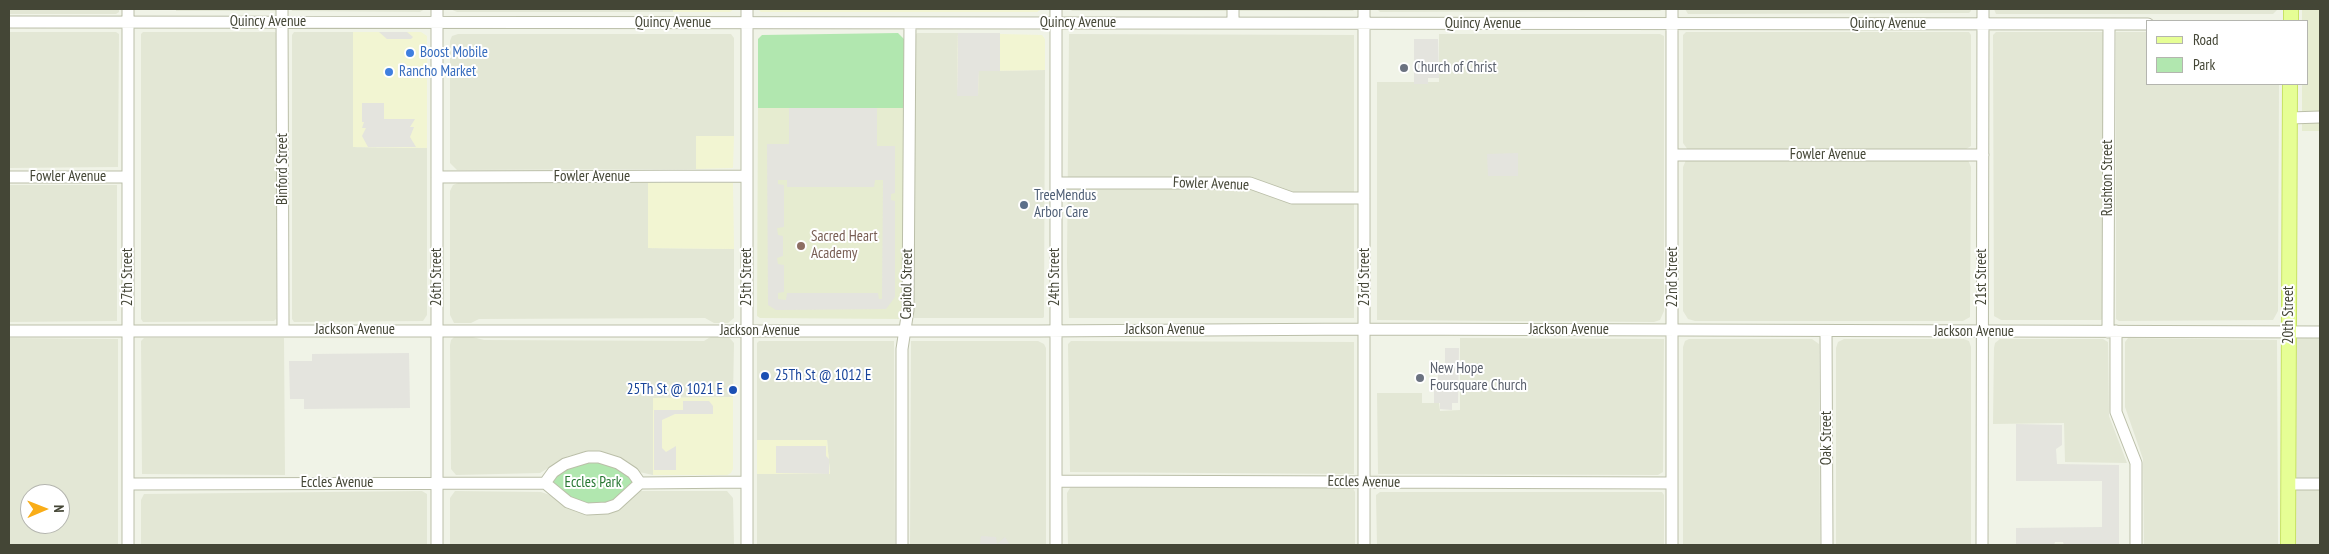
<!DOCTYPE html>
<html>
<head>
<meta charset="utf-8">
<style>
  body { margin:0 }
  #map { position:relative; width:2329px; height:554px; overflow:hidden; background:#f0f3e7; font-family:"PT Sans Narrow",sans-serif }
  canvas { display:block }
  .frame { position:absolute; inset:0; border:10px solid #444636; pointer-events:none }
  .legend { position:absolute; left:2146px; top:20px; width:162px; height:65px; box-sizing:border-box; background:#fff; border:1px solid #b4b5af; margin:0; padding:6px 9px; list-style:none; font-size:15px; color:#444636 }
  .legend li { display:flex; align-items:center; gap:10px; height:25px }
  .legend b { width:25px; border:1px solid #b4b5af }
  .north { position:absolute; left:20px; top:484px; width:50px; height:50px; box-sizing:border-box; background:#fff; border:1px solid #b4b5af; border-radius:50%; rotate:89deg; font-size:14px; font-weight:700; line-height:20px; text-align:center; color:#444636 }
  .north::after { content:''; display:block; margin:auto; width:18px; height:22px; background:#f9ad18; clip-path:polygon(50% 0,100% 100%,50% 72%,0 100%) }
</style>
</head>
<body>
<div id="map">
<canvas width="2329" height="554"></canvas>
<div class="frame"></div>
<ul class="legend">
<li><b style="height:6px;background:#e6fe95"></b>Road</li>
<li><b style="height:14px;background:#b1e7af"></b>Park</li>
</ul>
<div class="north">N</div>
</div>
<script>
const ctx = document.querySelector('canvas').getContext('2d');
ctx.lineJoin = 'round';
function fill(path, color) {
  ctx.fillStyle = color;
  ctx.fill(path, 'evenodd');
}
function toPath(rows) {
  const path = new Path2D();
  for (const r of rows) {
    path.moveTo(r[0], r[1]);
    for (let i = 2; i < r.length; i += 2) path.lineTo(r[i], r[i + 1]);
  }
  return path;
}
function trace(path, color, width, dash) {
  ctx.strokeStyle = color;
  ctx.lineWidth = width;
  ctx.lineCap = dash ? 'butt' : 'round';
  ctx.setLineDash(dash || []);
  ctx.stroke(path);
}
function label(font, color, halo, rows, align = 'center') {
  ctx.font = font + ' "PT Sans Narrow",sans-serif';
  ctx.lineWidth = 4;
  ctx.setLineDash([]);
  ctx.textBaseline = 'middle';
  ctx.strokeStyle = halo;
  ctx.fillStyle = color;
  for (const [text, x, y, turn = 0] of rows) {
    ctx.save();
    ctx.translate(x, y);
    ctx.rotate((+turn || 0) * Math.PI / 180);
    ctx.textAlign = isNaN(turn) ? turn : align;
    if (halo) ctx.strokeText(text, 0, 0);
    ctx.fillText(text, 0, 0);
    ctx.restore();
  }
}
const residential = toPath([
  [9,9,119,9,119,12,116,14,9,14],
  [176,9,278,9,278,11,176,11],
  [291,9,425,9,420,12,292,11],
  [450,9,673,9,673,12,457,12],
  [1070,9,1355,9,1353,11,1072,11],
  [1377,9,1663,9,1660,11,1380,12],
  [1685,9,1971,9,1971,11,1969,13,1688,14],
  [1994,9,2278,9,2273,14,1996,14],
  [9,32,116,32,119,34,118,167,9,168],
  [143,32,275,32,277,34,276,319,274,321,143,322,141,319,141,34],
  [294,32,353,32,353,147,427,148,427,315,423,321,294,322,292,319,292,35],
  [1686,32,1969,32,1971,35,1971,146,1963,151,1688,150,1683,143,1683,35],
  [1996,32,2103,32,2104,317,2101,320,2001,320,1994,316,1993,35],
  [2116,32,2148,32,2148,84,2279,84,2278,311,2273,320,2119,321,2116,319],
  [917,33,958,33,957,96,978,71,1045,70,1044,317,1043,318,914,318,914,37],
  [458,34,731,34,734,38,734,136,696,136,696,169,457,170,450,163,450,41,452,36],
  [1069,34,1354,35,1354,318,1069,318,1067,263],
  [1439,34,1660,34,1664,36,1664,311,1660,320,1654,322,1377,320,1377,82,1439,82],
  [1686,160,1968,160,1971,167,1970,317,1963,321,1695,321,1688,319,1683,311,1683,167],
  [458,183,648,183,648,248,734,249,734,318,728,323,714,323,705,318,479,319,471,323,454,323,450,315,450,191,453,185],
  [9,185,117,185,117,321,9,322],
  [455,336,469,336,484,340,704,341,712,336,728,336,734,343,733,397,654,398,653,475,639,472,587,452,568,456,540,473,456,475,451,469,450,345,451,340],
  [9,338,118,339,118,545,9,545],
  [30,494,60,494,60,524,30,524],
  [144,338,284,338,285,475,142,474,141,341],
  [1460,338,1664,339,1663,472,1658,475,1378,474,1377,393,1422,393,1422,403,1439,403,1440,411,1460,410],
  [2128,338,2277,340,2278,545,2144,545,2143,459,2125,407,2125,342],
  [2294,338,2320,338,2320,545,2294,545],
  [1689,339,1812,339,1819,344,1820,545,1683,545,1683,347,1685,341],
  [1844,339,1964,339,1969,341,1971,347,1971,545,1836,545,1836,348,1838,342],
  [2000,339,2103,339,2108,342,2109,416,2127,463,2065,462,2064,423,1993,424,1994,348,1995,343],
  [759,341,894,341,895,545,757,545,757,474,830,474,827,440,757,440,757,343],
  [911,341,1038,341,1044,344,1046,348,1046,545,910,545],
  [1071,341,1354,342,1354,474,1070,472,1068,344],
  [1070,488,1353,488,1355,492,1355,545,1068,545,1067,493],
  [422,491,427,494,427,545,141,545,141,500,144,494],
  [455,491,541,492,553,496,576,512,599,514,608,513,640,491,727,491,733,498,734,545,450,545,450,498],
  [1380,492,1662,492,1664,495,1664,545,1377,545,1376,495]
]);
const commercial = toPath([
  [673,9,734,9,730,12,673,12],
  [758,9,1042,9,1037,12,761,12],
  [353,32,421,32,427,36,427,148,353,147],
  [958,33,1042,35,1045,39,1045,70,979,71,978,96,957,96],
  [696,136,734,136,733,168,696,169],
  [648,183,733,183,734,249,648,248],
  [733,397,733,469,731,473,727,475,653,475,653,398],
  [757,440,827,440,830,474,757,474]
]);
const education = toPath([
  [2302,9,2320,9,2320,131,2302,131,2302,84,2308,84,2308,21,2302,21],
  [758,108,904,108,903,317,901,319,760,318,757,316]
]);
const green = toPath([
  [898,33,904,39,904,108,758,108,758,39,762,35],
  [595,461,613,464,629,476,633,483,621,497,607,503,579,503,554,486,553,481,555,476,570,466]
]);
const parking = toPath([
  [379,32,407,32,413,37,411,39,387,39],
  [958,33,1000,33,1000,71,979,71,978,96,957,96],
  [1414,39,1438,39,1439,78,1428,78,1428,84,1414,84],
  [362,103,384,103,384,119,415,119,410,127,414,127,410,137,416,147,368,147,362,136,366,128,362,128,364,122,362,122],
  [789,108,877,108,877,146,895,146,895,193,891,194,891,200,895,201,895,297,886,309,776,310,768,305,767,144,789,144],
  [778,180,787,180,787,187,874,187,875,180,883,180,882,299,879,299,878,293,787,293,786,300,778,299,778,293,784,292,784,265,778,264,777,258,783,256,783,236,778,235,777,228,784,227,784,185,778,184],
  [1518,153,1518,176,1488,176,1487,154],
  [1445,348,1459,348,1458,403,1452,403,1452,410,1440,409,1440,403,1434,403,1434,389,1438,388,1438,372,1445,372],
  [409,353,410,408,304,409,304,399,290,399,289,361,312,361,312,354],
  [683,401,709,401,713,406,713,414,675,414,662,420,662,448,666,452,676,446,676,470,654,470,654,410,683,410],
  [2016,424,2062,425,2062,445,2056,449,2057,464,2119,465,2119,545,2064,545,2063,542,2055,542,2054,545,2016,545,2016,528,2102,527,2102,481,2016,481],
  [776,446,826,446,826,456,829,459,829,474,776,473],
  [981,536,996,537,997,544,1005,537,1010,545,973,545,980,544]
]);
const minor = toPath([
  [128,9,128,545],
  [282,9,283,330],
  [1672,9,1672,545],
  [9,22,2148,24],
  [1233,23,1233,9],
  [2290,118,2320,117],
  [1672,155,1983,155],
  [9,177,128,177],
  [437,177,747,176],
  [1056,183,1250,183,1292,198,1364,198],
  [9,331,1039,331,1365,329,2320,332],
  [1826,331,1827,545],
  [2116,331,2116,412,2136,463,2136,545],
  [2108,332,2109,24],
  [588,457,599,457,618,463,633,473,640,483,616,505,607,508,587,509,568,502,545,483,553,472,565,464,588,457],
  [1056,481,1672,483],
  [640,483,747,482],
  [128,484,545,483],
  [2288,484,2320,484],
  [437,545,437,9],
  [747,545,747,9],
  [902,545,902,349,908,310,910,23],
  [1056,545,1056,9],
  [1364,545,1364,9],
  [1982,545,1983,9]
]);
const major = toPath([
  [2291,9,2291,21],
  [2288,545,2290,84]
]);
const markers = [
  [410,53,5,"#3f7fe0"],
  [1404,68,5,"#6b7280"],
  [389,72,5,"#3f7fe0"],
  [1024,205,5,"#5c6f8a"],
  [801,246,5,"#8d6e63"],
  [765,376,5,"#1a4fb4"],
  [1420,378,5,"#6b7280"],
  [733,390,5,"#1a4fb4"]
];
const streetNames = [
  ["Quincy Avenue",268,22],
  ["Quincy Avenue",673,23],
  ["Quincy Avenue",1078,23],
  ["Quincy Avenue",1483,24],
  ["Quincy Avenue",1888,24],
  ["Fowler Avenue",1828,155],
  ["Binford Street",283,169,-90],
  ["Fowler Avenue",68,177],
  ["Fowler Avenue",592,177],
  ["Rushton Street",2108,178,-90],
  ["Fowler Avenue",1211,184,2],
  ["27th Street",128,277,-90],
  ["26th Street",437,277,-90],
  ["25th Street",747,277,-90],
  ["24th Street",1055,277,-90],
  ["23rd Street",1365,277,-90],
  ["22nd Street",1673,277,-90],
  ["21st Street",1982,277,-90],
  ["Capitol Street",907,284,-89],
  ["20th Street",2289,315,-90],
  ["Jackson Avenue",355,330],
  ["Jackson Avenue",1165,330],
  ["Jackson Avenue",1569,330],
  ["Jackson Avenue",760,331],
  ["Jackson Avenue",1974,332],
  ["Oak Street",1827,438,-90],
  ["Eccles Avenue",1364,482,1],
  ["Eccles Avenue",337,483]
];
const shopNames = [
  ["Boost Mobile",420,53],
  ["Rancho Market",399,72]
];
const worshipNames = [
  ["Church of Christ",1414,68],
  ["New Hope",1430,369],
  ["Foursquare Church",1430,386]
];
const serviceNames = [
  ["TreeMendus",1034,196],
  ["Arbor Care",1034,213]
];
const educationNames = [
  ["Sacred Heart",811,237],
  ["Academy",811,254]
];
const transitNames = [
  ["25Th St @ 1012 E",775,376],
  ["25Th St @ 1021 E",723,390,"right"]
];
const parkNames = [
  ["Eccles Park",593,483]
];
fill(residential, '#e3e7d5');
fill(commercial, '#f2f5d2');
fill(education, '#e6ecd0');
fill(green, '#b1e7af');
fill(parking, '#e4e4de');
trace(minor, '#bbbfa9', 13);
trace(major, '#c8e365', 16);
trace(minor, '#fff', 11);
trace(major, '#e6fe95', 14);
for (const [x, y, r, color] of markers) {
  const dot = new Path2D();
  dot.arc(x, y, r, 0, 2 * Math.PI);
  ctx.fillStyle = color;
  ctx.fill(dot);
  trace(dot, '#fff', 2);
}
label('15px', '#444636', '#fff', streetNames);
label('15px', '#366cbe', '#fff', shopNames, 'left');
label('15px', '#5b616d', '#fff', worshipNames, 'left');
label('15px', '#4e5e75', '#fff', serviceNames, 'left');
label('15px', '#785e54', '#fff', educationNames, 'left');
label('15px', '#164399', '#fff', transitNames, 'left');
label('15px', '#297834', '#fff', parkNames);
</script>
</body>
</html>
